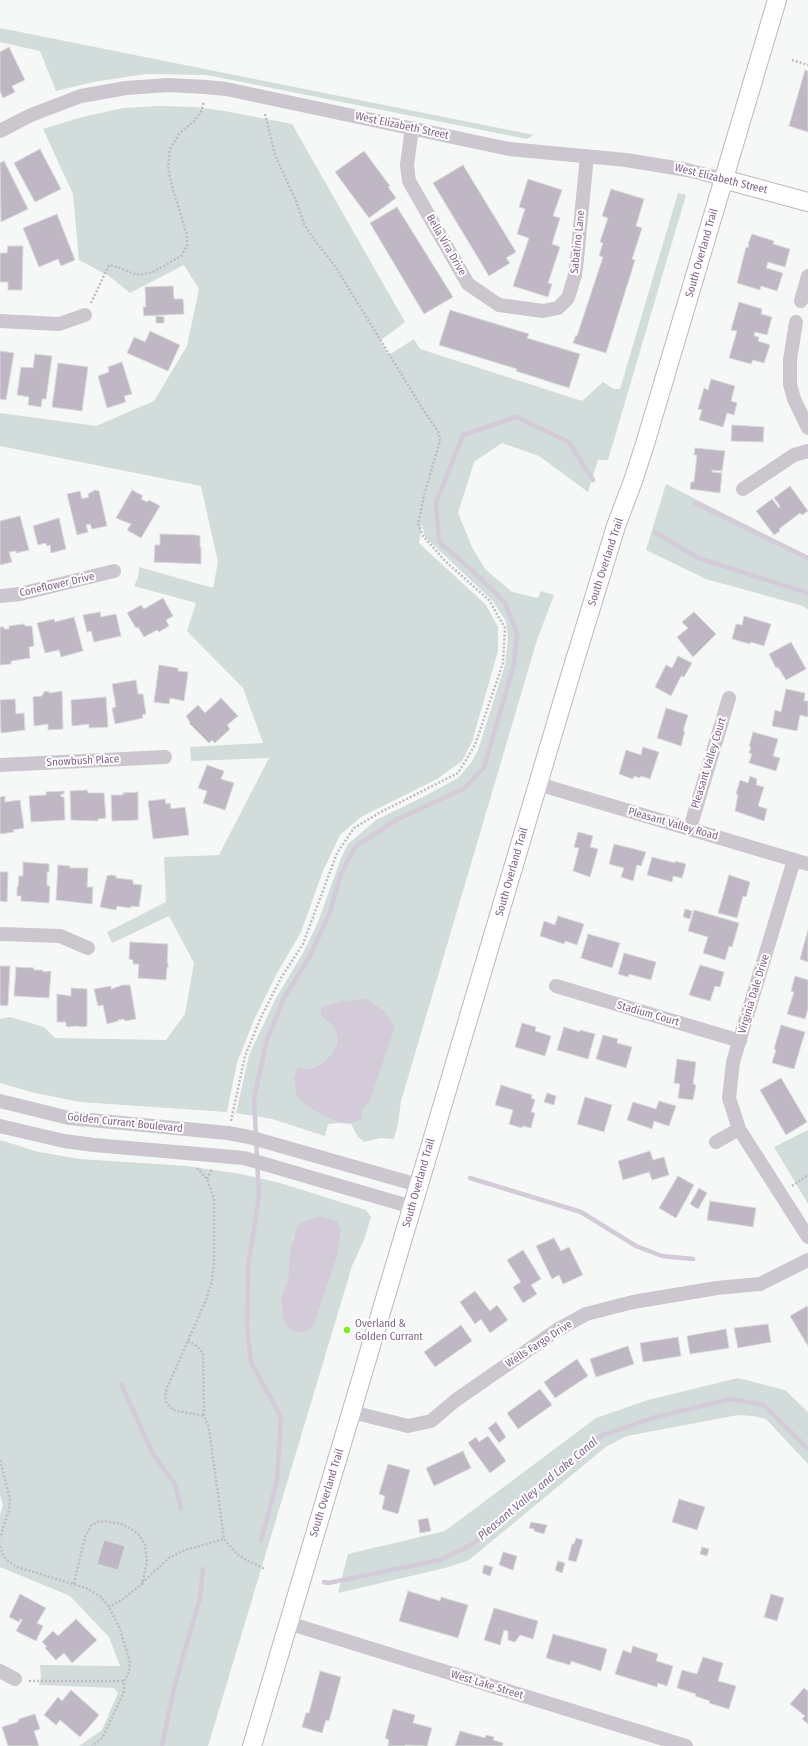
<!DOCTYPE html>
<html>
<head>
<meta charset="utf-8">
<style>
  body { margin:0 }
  canvas { display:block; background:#f5f8f6 }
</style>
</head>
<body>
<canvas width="808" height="1746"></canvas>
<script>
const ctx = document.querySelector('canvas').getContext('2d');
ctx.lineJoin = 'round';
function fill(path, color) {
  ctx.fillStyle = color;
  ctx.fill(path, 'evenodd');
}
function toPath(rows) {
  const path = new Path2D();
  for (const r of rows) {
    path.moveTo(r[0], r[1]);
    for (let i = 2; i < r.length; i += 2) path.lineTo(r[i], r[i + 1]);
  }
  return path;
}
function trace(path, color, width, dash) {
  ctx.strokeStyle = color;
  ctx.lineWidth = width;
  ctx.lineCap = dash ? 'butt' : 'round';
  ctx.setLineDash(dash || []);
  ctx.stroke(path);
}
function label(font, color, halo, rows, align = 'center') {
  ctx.font = font + ' "Fira Sans Condensed",sans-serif';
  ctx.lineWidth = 4;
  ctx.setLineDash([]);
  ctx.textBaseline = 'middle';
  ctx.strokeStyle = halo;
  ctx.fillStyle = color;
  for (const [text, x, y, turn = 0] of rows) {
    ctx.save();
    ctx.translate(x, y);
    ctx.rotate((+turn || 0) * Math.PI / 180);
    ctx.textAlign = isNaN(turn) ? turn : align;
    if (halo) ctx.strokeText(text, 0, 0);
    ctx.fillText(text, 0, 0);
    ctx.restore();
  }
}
const green = toPath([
  [0,28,534,135,527,139,207,75,146,74,93,82,56,91,40,51,0,42],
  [159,106,195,107,225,111,292,124,405,322,380,341,389,355,414,339,420,349,582,401,603,382,614,389,620,389,678,193,686,195,608,460,598,460,588,492,539,456,502,443,474,462,458,513,472,547,485,569,512,592,538,598,541,591,554,595,537,640,401,1101,398,1124,394,1139,380,1138,364,1142,358,1137,351,1124,338,1123,328,1124,325,1136,272,1119,236,1113,249,1055,276,998,303,953,318,922,341,858,348,844,376,820,423,797,458,778,471,763,478,750,505,665,508,638,506,621,492,600,425,537,422,524,419,543,486,605,498,627,498,651,472,742,462,761,437,779,361,817,340,835,323,871,301,932,276,975,254,1020,237,1063,227,1112,80,1102,35,1093,0,1083,0,1019,10,1017,44,1027,55,1038,166,1040,185,1014,194,963,169,916,112,943,107,932,166,902,164,857,219,855,269,758,191,761,190,747,263,743,243,688,187,631,196,603,134,586,138,578,139,567,213,588,218,562,201,486,0,446,0,413,96,426,154,401,187,346,199,289,184,265,130,293,109,276,79,260,73,194,43,129,82,117,124,108],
  [320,1015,395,1026,362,1109,298,1067,311,1069,324,1062,332,1053,336,1046,337,1037,334,1027],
  [666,484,808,556,808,610,803,606,706,579,646,550],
  [808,1130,808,1204,774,1147],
  [0,1140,39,1152,80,1159,187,1166,241,1174,280,1183,366,1210,371,1217,364,1240,352,1266,208,1746,79,1746,102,1730,118,1693,114,1688,39,1685,41,1677,40,1665,120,1666,109,1637,70,1596,0,1567,0,1515,3,1505,0,1495],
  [319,1216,285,1289,288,1279,293,1237,301,1222],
  [738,1378,785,1390,808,1412,808,1464,766,1419,754,1416,738,1415,627,1436,607,1446,469,1560,445,1568,338,1593,348,1554,445,1531,596,1418,648,1400]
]);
const water = toPath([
  [367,999,386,1013,395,1027,369,1103,362,1109,362,1119,352,1123,339,1122,326,1117,306,1105,297,1096,294,1078,298,1067,311,1069,324,1062,332,1053,336,1046,337,1037,334,1027,320,1015,322,1007,344,1001],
  [319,1216,337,1221,341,1231,337,1256,313,1326,305,1332,299,1332,290,1329,284,1322,281,1300,288,1279,290,1251,296,1229,301,1222]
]);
const stream = toPath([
  [695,503,808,558],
  [655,532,698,558,808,593],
  [470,1178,581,1212,636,1246,662,1256,693,1259],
  [121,1384,153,1454,175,1484,181,1509],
  [261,1541,277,1481,281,1417,251,1362,247,1326,248,1266,259,1197,254,1098,267,1040,284,998,310,956,330,912,341,874,355,847,398,819,465,788,484,767,514,665,517,633,505,603,475,573,439,542,436,503,463,435,516,417,569,442,593,480],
  [324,1582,328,1583,440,1560,473,1544,603,1435,656,1417,731,1399,764,1405,808,1449],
  [162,1746,175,1684,200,1598,203,1569]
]);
const building = toPath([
  [9,47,25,80,12,86,15,92,3,98,0,91,0,52,9,47],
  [805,70,808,71,808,132,789,126,805,70],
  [40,149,61,189,35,202,14,163,40,149],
  [364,151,390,186,388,187,396,198,369,218,335,172,364,151],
  [4,161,28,209,1,222,0,163,4,161],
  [463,165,516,252,506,258,510,263,489,276,433,183,463,165],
  [528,179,562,190,553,216,560,218,552,244,560,247,548,283,552,284,548,297,513,286,529,238,517,234,525,209,519,207,528,179],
  [611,189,644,199,636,226,642,228,632,259,635,260,606,353,573,343,576,335,577,336,603,257,599,256,603,243,600,242,608,218,602,216,611,189],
  [397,207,453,297,424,314,370,223,397,207],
  [57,214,75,260,61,266,58,259,39,267,23,228,57,214],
  [752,234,774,241,773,244,790,249,785,267,768,262,766,268,783,273,777,291,761,286,760,290,737,283,746,247,748,248,749,244,748,244,752,234],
  [8,246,23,246,22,290,8,290,8,282,0,282,0,253,7,253,8,246],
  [173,286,174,299,183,299,184,314,144,316,143,307,146,307,145,287,173,286],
  [739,302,762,309,761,314,772,317,767,335,755,332,754,336,759,337,758,341,770,345,764,363,753,360,751,364,729,358,737,331,731,330,739,302],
  [450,310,529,334,527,338,580,354,569,388,516,371,517,369,439,345,450,310],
  [156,316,164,317,164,323,156,323,156,316],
  [150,331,180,345,168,371,127,353,134,337,145,342,150,331],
  [0,351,14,353,6,400,0,399,0,351],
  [35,354,52,356,46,399,42,399,41,407,28,405,29,397,17,395,21,367,33,368,35,354],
  [122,362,132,394,124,396,126,402,107,408,98,376,109,372,108,367,122,362],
  [58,363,88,367,82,411,52,407,58,363],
  [711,379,735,386,731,401,737,403,734,415,727,413,723,427,699,420,702,410,698,409,704,388,708,390,711,379],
  [732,425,764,427,763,442,731,441,732,425],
  [695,448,725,451,722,471,712,470,712,472,722,473,720,493,690,489,691,482,694,482,697,455,694,455,695,448],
  [790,486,808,511,802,515,800,513,779,529,780,531,774,535,756,511,772,499,779,508,780,506,774,498,790,486],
  [95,490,99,491,107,526,92,529,90,524,86,525,88,532,77,535,67,494,80,491,82,499,89,497,88,494,95,490],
  [132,490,143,496,141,499,147,502,149,500,160,506,141,538,127,530,131,524,116,518,132,490],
  [20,516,29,550,16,553,16,551,9,552,12,562,0,565,0,521,20,516],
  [59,518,66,549,51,553,50,545,47,546,46,543,38,545,33,526,59,518],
  [160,534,195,535,200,536,200,547,201,547,201,564,154,562,155,545,160,545,160,534],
  [163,598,173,616,166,620,169,626,159,632,157,630,144,637,138,627,136,628,127,613,141,605,144,609,163,598],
  [100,612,101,617,116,614,121,636,94,642,91,631,87,632,83,615,100,612],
  [694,612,716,634,693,657,677,637,688,628,682,622,694,612],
  [744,616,771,624,764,646,751,642,750,644,732,639,736,624,742,625,744,616],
  [74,617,83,651,61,657,59,650,45,653,37,623,54,619,55,622,74,617],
  [24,624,25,626,32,626,34,646,29,647,30,658,11,661,11,664,0,665,0,627,4,627,4,629,9,629,9,626,24,624],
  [791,642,806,669,786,680,778,667,776,668,769,654,791,642],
  [678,656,692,663,684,677,681,676,671,696,655,687,666,665,672,668,678,656],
  [159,665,178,668,178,671,188,672,184,701,170,698,169,704,154,702,159,665],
  [136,680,138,694,143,694,146,714,142,715,143,718,115,724,112,708,116,707,112,684,136,680],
  [786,689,805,693,804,701,808,701,808,717,800,715,797,731,772,726,775,710,781,712,786,689],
  [49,691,49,693,62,691,63,729,48,730,48,724,34,726,33,697,42,696,44,692,49,691],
  [106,697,108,727,89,728,89,724,72,726,71,700,106,697],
  [221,698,238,716,227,725,230,729,215,743,212,740,209,743,189,723,190,722,186,716,198,705,205,713,221,698],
  [15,699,16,714,24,713,25,730,1,733,0,700,15,699],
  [666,708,688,715,683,731,685,731,681,746,657,738,666,708],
  [753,732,778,739,773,756,780,758,776,771,749,763,752,754,749,753,751,747,749,747,753,732],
  [643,747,659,752,650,779,641,776,640,778,634,776,633,779,619,774,626,750,641,755,643,747],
  [207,765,224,771,221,779,234,783,225,810,203,803,207,791,198,788,207,765],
  [750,776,757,779,756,785,764,787,758,806,767,809,764,821,735,811,738,795,736,794,740,780,748,783,750,776],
  [87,790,88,793,104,793,106,818,98,819,98,821,71,820,70,791,87,790],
  [64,791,64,794,61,794,61,797,64,797,65,820,31,822,29,796,46,795,46,792,64,791],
  [138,792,138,820,112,821,111,795,123,795,123,793,138,792],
  [5,796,5,802,20,800,24,828,13,830,14,832,0,834,0,797,5,796],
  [165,799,166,804,170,803,171,809,185,807,189,835,153,839,148,801,165,799],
  [578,832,593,836,590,847,598,849,590,877,573,871,579,848,574,847,578,832],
  [614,844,646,852,641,866,637,865,633,881,621,877,624,868,609,864,614,844],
  [652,857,675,863,675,861,686,864,682,878,673,876,672,882,647,875,652,857],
  [23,862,49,864,49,872,47,872,47,886,50,886,49,903,21,901,21,896,17,896,17,887,18,887,19,876,23,876,23,862],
  [58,865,70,866,70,868,88,868,87,887,93,887,92,904,56,900,58,865],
  [0,872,8,872,7,902,0,901,0,872],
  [111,875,116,876,116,878,133,880,133,884,142,885,139,907,131,906,131,908,117,906,116,910,100,907,107,876,111,875],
  [729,875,750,882,746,897,743,896,737,918,718,913,729,875],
  [685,909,692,911,690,919,683,917,685,909],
  [694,910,739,923,732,947,729,946,725,960,703,953,708,937,688,931,694,910],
  [558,916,584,924,577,945,565,941,564,944,540,936,544,921,555,925,558,916],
  [808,930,808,962,800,959,808,930],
  [588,934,620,943,612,968,581,958,588,934],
  [130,942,168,944,167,963,168,963,168,968,167,967,166,980,138,978,139,964,133,964,133,960,129,959,130,942],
  [624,953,656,962,651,980,629,974,628,977,618,974,624,953],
  [700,965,724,972,720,987,715,986,710,1001,689,995,700,965],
  [0,966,10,966,8,1005,6,1006,0,1005,0,966],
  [16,967,34,968,34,970,43,970,43,972,51,971,49,998,14,996,16,967],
  [795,976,808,980,808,1009,805,1019,787,1014,794,992,791,991,795,976],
  [123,985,130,985,136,1019,125,1021,124,1019,118,1020,118,1021,107,1024,103,1005,98,1006,94,989,111,986,111,989,123,985],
  [71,988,87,989,87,1026,83,1027,75,1026,69,1027,66,1026,66,1022,57,1022,57,994,71,996,71,988],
  [522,1023,536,1027,535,1031,551,1036,545,1056,515,1047,522,1023],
  [781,1025,805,1032,794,1069,772,1063,776,1050,774,1049,781,1025],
  [564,1027,580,1032,580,1030,595,1034,588,1059,557,1050,564,1027],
  [603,1035,618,1039,617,1043,632,1047,626,1068,596,1059,603,1035],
  [677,1059,696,1062,693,1084,696,1085,693,1100,678,1098,680,1084,674,1083,677,1059],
  [781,1078,807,1122,786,1135,760,1090,781,1078],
  [501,1085,532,1095,531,1098,535,1100,531,1112,535,1113,531,1128,523,1126,522,1128,509,1124,513,1110,495,1105,501,1085],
  [547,1093,556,1096,554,1105,544,1102,547,1093],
  [585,1097,612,1105,604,1132,577,1124,585,1097],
  [659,1101,676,1106,669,1126,654,1121,652,1129,627,1120,633,1102,656,1109,659,1101],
  [650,1151,653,1160,664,1157,669,1175,652,1180,649,1172,623,1180,618,1161,650,1151],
  [678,1176,694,1185,676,1218,659,1208,678,1176],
  [699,1188,707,1193,698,1209,690,1204,699,1188],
  [710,1201,756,1208,753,1227,707,1220,710,1201],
  [554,1238,561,1251,569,1247,583,1275,563,1284,559,1275,552,1279,536,1246,554,1238],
  [523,1250,541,1279,531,1285,537,1294,523,1303,513,1287,521,1282,507,1260,523,1250],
  [475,1291,490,1311,497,1305,508,1320,490,1333,481,1319,475,1324,460,1302,475,1291],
  [807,1306,808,1308,808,1346,790,1316,807,1306],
  [768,1324,771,1342,738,1348,734,1328,768,1324],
  [461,1325,472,1341,435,1367,424,1352,461,1325],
  [726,1329,729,1348,690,1354,687,1336,726,1329],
  [678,1337,681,1356,643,1362,640,1343,678,1337],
  [628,1346,634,1364,596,1377,590,1359,628,1346],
  [577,1359,588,1376,555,1398,544,1382,577,1359],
  [540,1389,552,1405,518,1429,507,1413,540,1389],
  [496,1422,506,1437,499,1443,488,1428,496,1422],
  [488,1436,506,1461,490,1473,468,1443,476,1437,479,1442,488,1436],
  [463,1451,471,1468,434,1486,426,1468,463,1451],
  [388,1464,410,1470,398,1514,382,1509,385,1496,379,1494,388,1464],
  [679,1499,705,1507,697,1530,672,1522,679,1499],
  [428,1518,431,1531,420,1533,418,1520,428,1518],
  [531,1522,547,1525,544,1534,534,1531,534,1529,529,1528,531,1522],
  [576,1538,583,1540,576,1562,568,1560,572,1544,574,1544,576,1538],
  [104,1540,125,1546,118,1570,97,1564,104,1540],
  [702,1547,709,1549,707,1556,700,1554,702,1547],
  [503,1552,517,1556,513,1570,499,1565,503,1552],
  [558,1561,565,1563,562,1573,555,1570,558,1561],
  [484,1565,493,1567,490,1576,482,1573,484,1565],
  [408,1591,440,1601,441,1597,468,1605,458,1638,399,1621,408,1591],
  [20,1594,46,1608,37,1623,43,1626,36,1641,16,1631,22,1620,20,1619,19,1622,9,1617,20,1594],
  [771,1594,784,1598,777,1621,764,1617,771,1594],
  [494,1608,538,1621,533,1639,520,1635,515,1642,508,1640,508,1631,504,1630,500,1645,484,1640,494,1608],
  [76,1619,97,1640,72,1663,64,1653,56,1660,45,1648,47,1647,42,1642,53,1631,58,1636,76,1619],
  [553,1634,607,1649,601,1671,571,1661,570,1665,546,1658,553,1634],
  [633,1646,658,1654,656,1661,673,1666,667,1686,658,1683,657,1687,615,1674,623,1650,631,1653,633,1646],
  [703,1657,723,1663,718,1681,736,1686,729,1709,709,1703,710,1701,695,1696,696,1694,677,1688,682,1670,697,1674,703,1657],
  [320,1671,341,1677,329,1721,326,1720,322,1733,302,1727,306,1713,309,1713,320,1671],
  [804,1688,808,1691,808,1724,802,1719,805,1716,790,1704,804,1688],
  [71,1690,99,1715,80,1737,60,1720,56,1725,44,1715,58,1697,62,1701,71,1690],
  [393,1709,415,1715,413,1723,432,1728,427,1746,405,1745,405,1746,388,1746,389,1740,385,1738,393,1709],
  [35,1714,40,1729,34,1731,39,1746,8,1746,2,1727,18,1722,19,1719,35,1714],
  [460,1731,485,1738,486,1735,494,1737,493,1740,503,1743,502,1746,455,1746,460,1731]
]);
const path = toPath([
  [792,60,808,65],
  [91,303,109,265,118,267,129,272,139,275,153,272,181,256,187,246,187,235,173,190,168,169,170,149,179,134,195,120,201,112,204,101],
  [231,1121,245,1056,261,1017,281,978,303,944,337,853,354,828,379,813,458,773,475,745,503,663,505,628,489,600,445,561,423,536,418,524,424,495,440,441,439,433,419,403,335,266,315,241,304,224,297,203,275,155,265,114],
  [197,1168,207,1179,214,1198,214,1263,212,1281,206,1300,167,1388,165,1396,166,1402,173,1410,204,1416],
  [207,1179,212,1169],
  [792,1186,808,1175],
  [188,1341,194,1344,203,1353,204,1416,209,1428,224,1539,237,1554,246,1560,265,1569],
  [0,1460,10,1499,9,1510,0,1538],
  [0,1546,3,1555,7,1560,17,1567,86,1588,100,1596,109,1607,120,1629,130,1662,129,1672,124,1681,124,1692,106,1730,102,1738,92,1746],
  [142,1583,169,1558,182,1551,224,1539],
  [74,1584,85,1537,91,1526,97,1522,104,1521,121,1524,130,1528,139,1535,145,1545,147,1562,142,1584,123,1599,109,1607],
  [29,1681,124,1681]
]);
const minor = toPath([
  [412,128,407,165,409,181,468,284,499,305,543,311,558,308,568,298,575,275,577,259,587,156],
  [0,131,31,115,81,96,126,88,169,85,206,87,226,89,509,149,626,160,687,170,723,179],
  [801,301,808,276],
  [0,321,59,324,85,315],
  [796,322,790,360,790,384,794,399,808,428],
  [743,489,794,455,808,451],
  [0,596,20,594,114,571],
  [0,765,165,757],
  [538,784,808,864],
  [690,828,729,698],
  [794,860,733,1062,729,1098,739,1129,808,1237],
  [0,934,60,936,88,948],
  [556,986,740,1041],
  [0,1101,69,1118,228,1133,249,1137,418,1185],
  [0,1126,64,1141,94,1145,244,1158,412,1207],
  [716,1142,739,1129],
  [352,1412,408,1426,431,1421,456,1400,557,1330,586,1314,633,1302,717,1288,760,1284,808,1260],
  [288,1623,686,1746],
  [0,1671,15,1679]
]);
const major = toPath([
  [723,179,808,202],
  [252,1746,571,673,616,526,633,481,645,444,777,0]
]);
const markers = [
  [347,1330,4,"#7def1f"]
];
const streetNames = [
  ["West Elizabeth Street",402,126,12],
  ["West Elizabeth Street",721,179,14],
  ["Sabatino Lane",578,242,-84],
  ["Bella Vira Drive",446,245,60],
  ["South Overland Trail",702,253,-74],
  ["South Overland Trail",606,562,-72],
  ["Coneflower Drive",57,585,-13],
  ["Snowbush Place",83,761,-3],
  ["Pleasant Valley Court",709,763,-73],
  ["Pleasant Valley Road",673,824,16],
  ["South Overland Trail",512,872,-74],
  ["Virginia Dale Drive",754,994,-73],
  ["Stadium Court",648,1014,16],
  ["Golden Currant Boulevard",125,1123,6],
  ["South Overland Trail",419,1183,-74],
  ["Wells Fargo Drive",539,1344,-33],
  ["South Overland Trail",327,1493,-73],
  ["West Lake Street",487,1685,17]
];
const poiNames = [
  ["Overland &",355,1324],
  ["Golden Currant",355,1337]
];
const waterNames = [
  ["Pleasant Valley and Lake Canal",538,1489,-40]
];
fill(green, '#d1dcdb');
fill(water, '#d3cbd8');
trace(stream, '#d3cbd8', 4.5);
fill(building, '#c0b7c4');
trace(building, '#d8dad9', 1);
trace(major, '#bdb6c0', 20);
trace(path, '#c0bbc2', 2.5, [2, 2]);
trace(minor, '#ccc6ce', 14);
trace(major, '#fff', 18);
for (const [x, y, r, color] of markers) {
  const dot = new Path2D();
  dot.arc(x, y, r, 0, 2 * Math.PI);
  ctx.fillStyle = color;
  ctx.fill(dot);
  trace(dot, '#fff', 1.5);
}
label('11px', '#806589', '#fff', streetNames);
label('11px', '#806589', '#fff', poiNames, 'left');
label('italic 12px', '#826b93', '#fff', waterNames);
</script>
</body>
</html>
